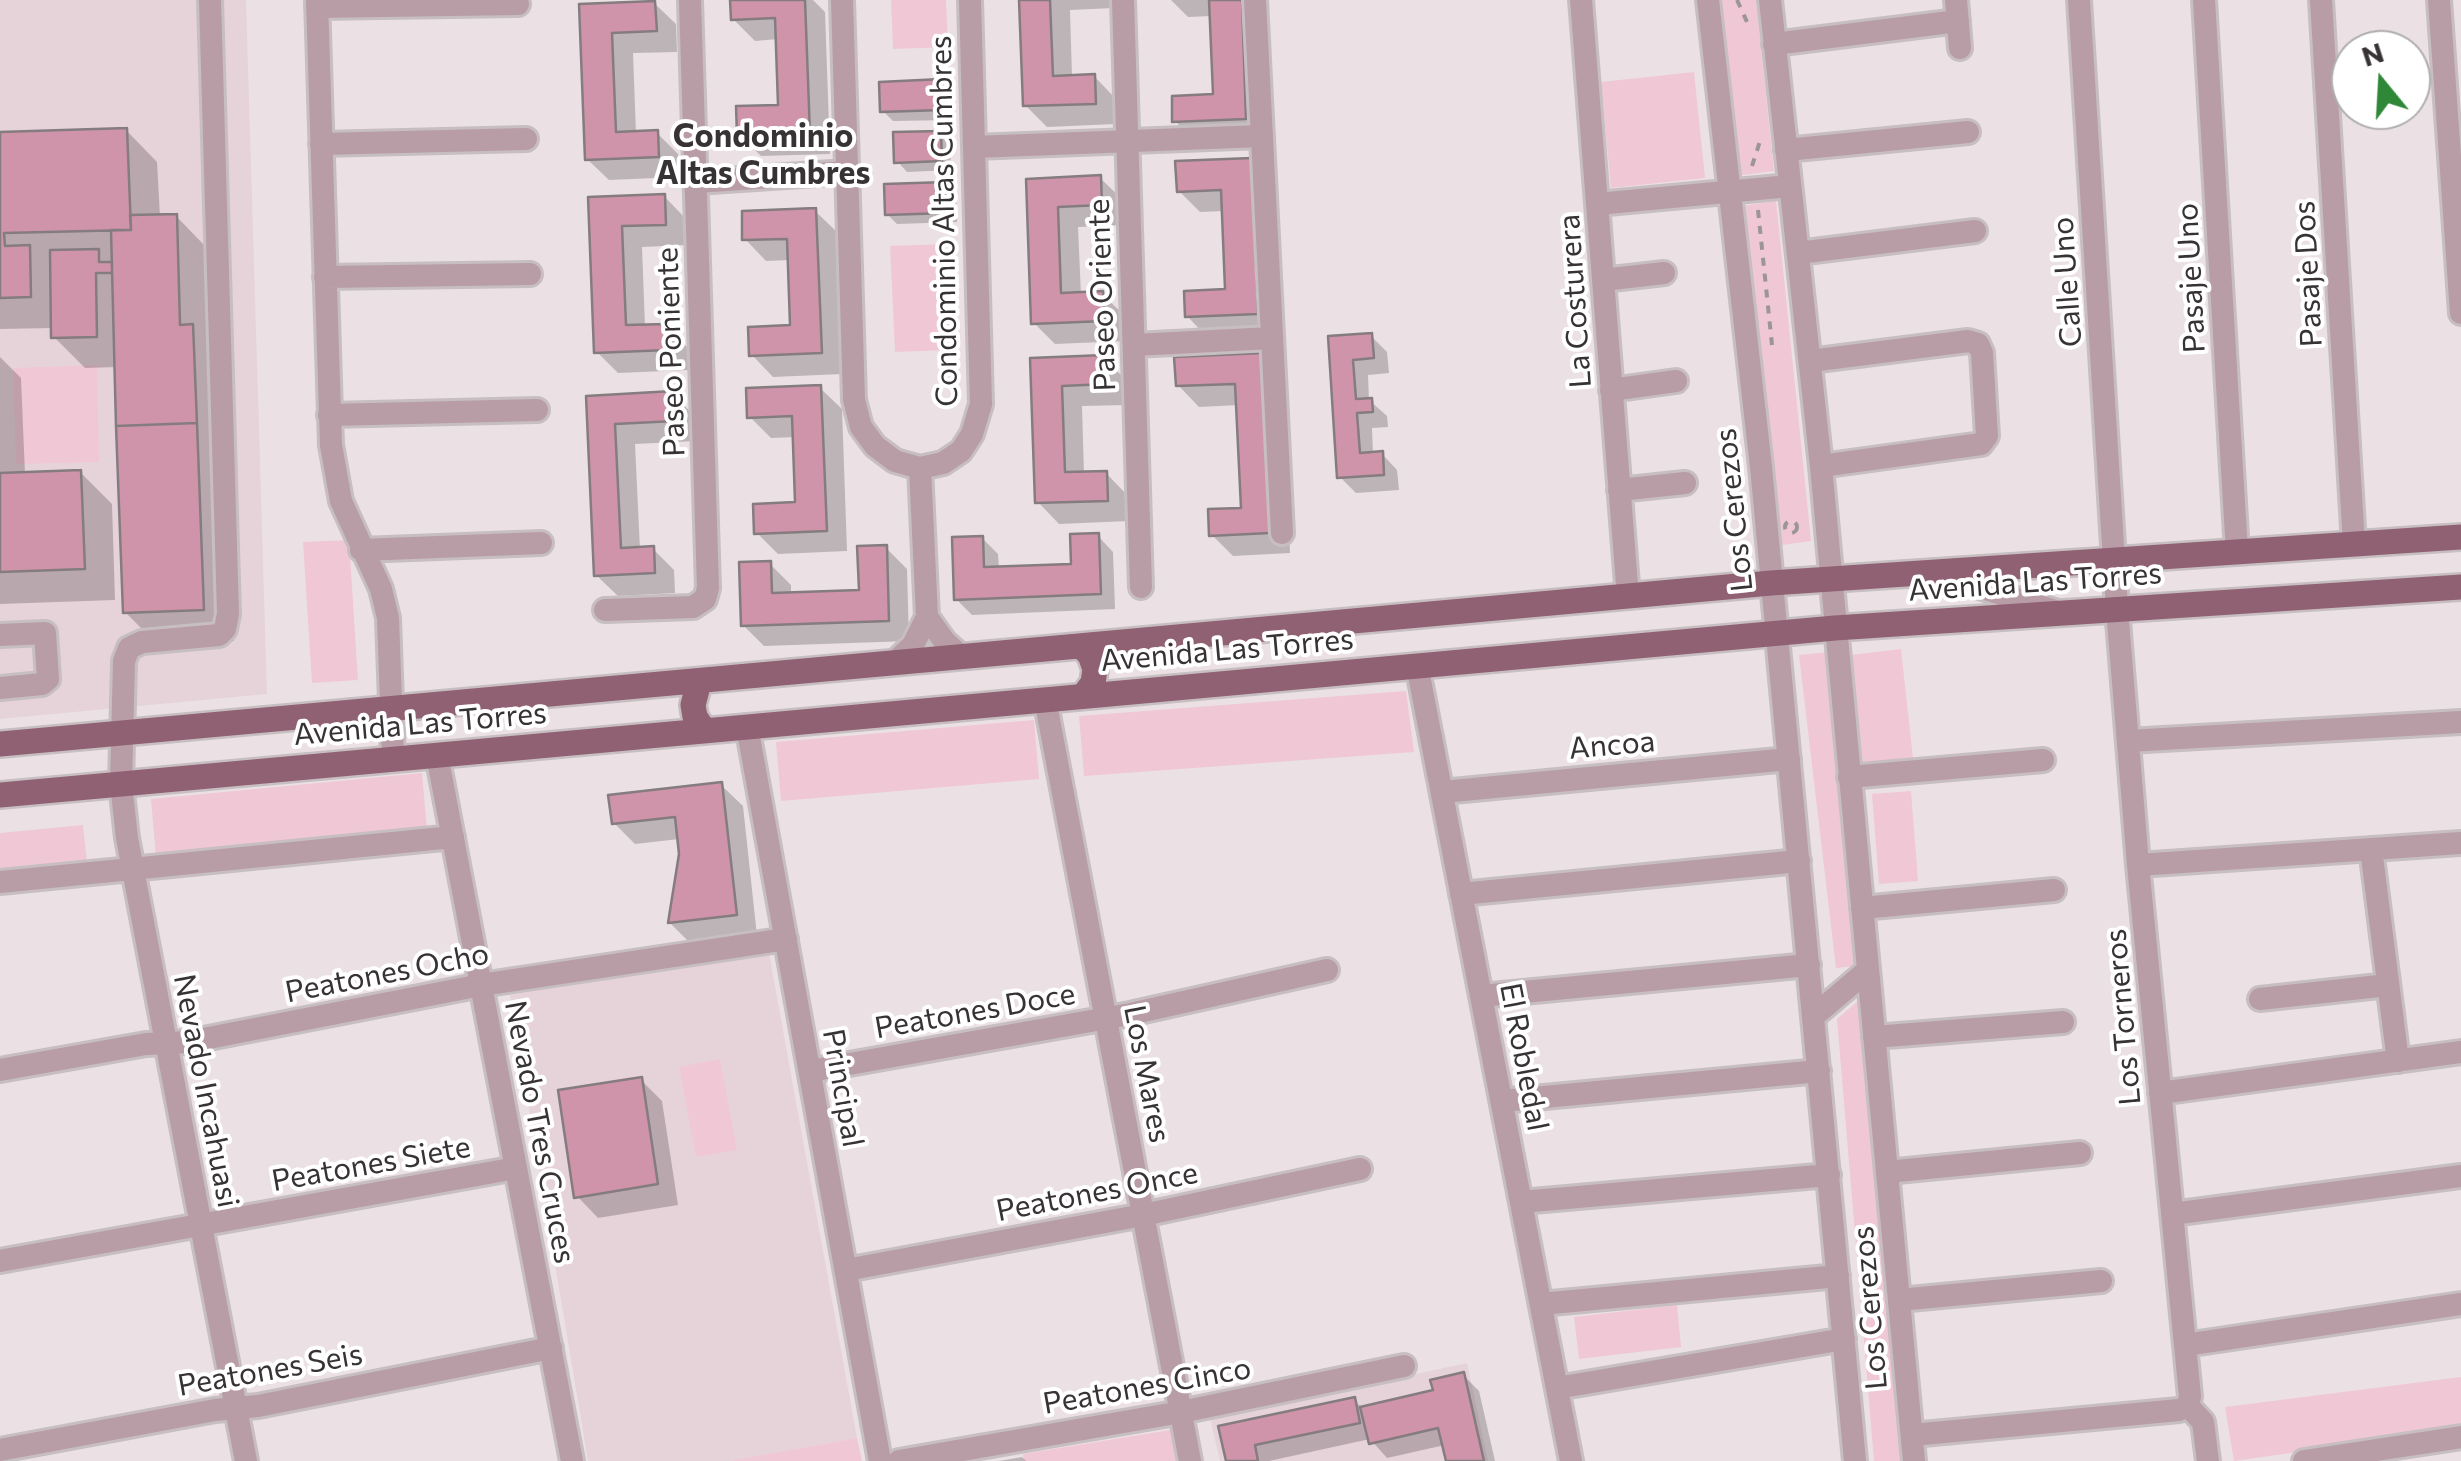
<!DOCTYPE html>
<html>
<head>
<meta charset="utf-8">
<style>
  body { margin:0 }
  #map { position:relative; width:2461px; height:1461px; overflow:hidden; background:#ebe1e4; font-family:Commissioner,sans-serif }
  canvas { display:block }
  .north { position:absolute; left:2331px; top:30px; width:100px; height:100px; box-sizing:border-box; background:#fff; border:2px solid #afadae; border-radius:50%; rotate:342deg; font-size:28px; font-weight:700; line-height:40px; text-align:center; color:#373334 }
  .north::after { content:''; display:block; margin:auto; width:35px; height:45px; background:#2f8838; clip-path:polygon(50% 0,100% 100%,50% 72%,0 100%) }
</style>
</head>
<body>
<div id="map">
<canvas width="2461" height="1461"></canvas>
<div class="north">N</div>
</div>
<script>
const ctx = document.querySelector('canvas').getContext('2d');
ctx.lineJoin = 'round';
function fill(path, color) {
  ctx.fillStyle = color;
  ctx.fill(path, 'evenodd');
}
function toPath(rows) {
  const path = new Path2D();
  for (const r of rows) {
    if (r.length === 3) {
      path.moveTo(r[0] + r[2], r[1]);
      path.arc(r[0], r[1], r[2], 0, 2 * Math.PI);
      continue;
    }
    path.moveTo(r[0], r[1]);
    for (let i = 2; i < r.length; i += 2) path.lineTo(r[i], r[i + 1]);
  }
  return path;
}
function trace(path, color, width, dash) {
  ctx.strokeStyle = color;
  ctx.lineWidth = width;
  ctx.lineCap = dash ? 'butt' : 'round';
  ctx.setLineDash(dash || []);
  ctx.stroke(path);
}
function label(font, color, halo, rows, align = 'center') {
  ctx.font = font + ' Commissioner,sans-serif';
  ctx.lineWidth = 8;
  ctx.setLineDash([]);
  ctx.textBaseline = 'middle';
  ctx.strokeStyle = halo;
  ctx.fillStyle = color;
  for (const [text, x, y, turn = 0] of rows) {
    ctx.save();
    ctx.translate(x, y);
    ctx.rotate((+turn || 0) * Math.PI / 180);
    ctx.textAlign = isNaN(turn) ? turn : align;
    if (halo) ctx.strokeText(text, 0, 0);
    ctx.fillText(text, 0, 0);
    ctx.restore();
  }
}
const built = toPath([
  [0,0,246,0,267,694,0,719],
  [769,953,857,1438,732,1461,588,1461,510,995],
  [1467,1363,1488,1461,1220,1461,1210,1418]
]);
const green = toPath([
  [891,0,946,0,948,47,893,49],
  [1717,0,1756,0,1774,171,1735,176],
  [1694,72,1705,178,1611,188,1601,82],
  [1776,201,1811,541,1782,545,1741,206],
  [945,244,949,350,895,352,890,246],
  [97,365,99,462,16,464,13,368],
  [349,540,358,680,312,683,303,542],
  [1901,649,1913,758,1863,763,1851,655],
  [1829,652,1855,966,1836,968,1799,655],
  [1406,691,1414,752,1084,776,1079,716],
  [1034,720,1039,779,781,801,776,742],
  [422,773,427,831,156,857,151,799],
  [1911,791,1918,881,1879,884,1872,794],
  [83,825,87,863,0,872,0,833],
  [1859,1000,1864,1015,1902,1461,1874,1461,1837,1019],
  [720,1059,737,1150,696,1157,679,1067],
  [1677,1305,1681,1347,1579,1359,1574,1317],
  [2461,1377,2461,1429,2234,1461,2225,1407],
  [1176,1429,1182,1461,1024,1461,1023,1454],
  [857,1438,862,1461,730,1461]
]);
const shadow = toPath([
  [733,0,813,0,825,12,830,154,761,156,740,135,781,107,778,39,755,41,733,19],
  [1021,0,1114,0,1114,8,1070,10,1072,77,1094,76,1115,98,1116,124,1047,127,1025,105],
  [1171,0,1261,0,1266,140,1196,142,1175,121,1215,96,1212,16,1188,17],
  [654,3,676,24,677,52,633,53,636,134,657,133,678,154,679,177,609,180,587,159,581,6],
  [941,82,951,92,952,120,893,121,883,111],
  [126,130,157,162,160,217,176,216,207,248,224,358,234,641,157,644,125,612,118,367,85,368,53,336,53,328,0,329,0,135],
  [940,134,950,144,951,170,907,172,897,161],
  [1251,160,1278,334,1208,338,1187,316,1227,291,1224,211,1200,212,1179,191],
  [1100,178,1122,199,1123,225,1078,227,1081,295,1102,294,1124,315,1125,341,1055,344,1034,323,1029,181],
  [946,184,956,194,957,222,897,224,887,214],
  [664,196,685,218,686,245,642,247,645,327,666,326,688,348,688,370,618,373,597,352,591,200],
  [815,211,837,232,842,374,773,377,752,355,792,327,790,260,766,261,745,239],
  [1371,336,1387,352,1389,373,1368,375,1369,400,1387,416,1388,427,1372,428,1373,454,1382,454,1397,470,1399,490,1356,493,1340,477,1331,338],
  [0,357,21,378,25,474,80,472,112,504,115,600,0,604],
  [1104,358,1125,379,1126,405,1082,406,1084,474,1106,473,1127,495,1128,521,1059,524,1038,502,1032,360],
  [1282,376,1290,553,1233,556,1212,535,1244,510,1239,405,1199,407,1178,385],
  [820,388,842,409,847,551,778,554,756,532,797,505,795,437,771,438,750,417],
  [672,394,694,415,695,441,635,444,640,550,653,549,674,570,675,593,618,596,596,575,588,398],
  [1098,536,1113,552,1115,609,972,615,956,599,982,538,998,554,999,569,1073,567],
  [886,548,907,569,909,641,764,646,743,625,770,564,791,585,791,595,861,592],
  [721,785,743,806,757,936,691,944,670,923,681,854,679,839,635,844,614,823],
  [641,1080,662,1101,678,1205,598,1218,577,1196],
  [1463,1375,1479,1391,1495,1461,1448,1461,1445,1445,1387,1458,1370,1439,1269,1461,1228,1461,1221,1428,1354,1400,1363,1409,1436,1392],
  [1022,1457,1026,1461,999,1461]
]);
const building = toPath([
  [730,0,805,0,810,134,737,136,736,106,778,105,775,18,731,20,730,0],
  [1019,0,1050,0,1053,76,1095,74,1096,104,1023,106,1019,0],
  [1209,0,1242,0,1246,119,1172,122,1172,96,1213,94,1209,0],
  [655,1,657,31,612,33,616,132,658,130,659,157,585,160,579,4,655,1],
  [942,79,943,110,880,112,879,82,942,79],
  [127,128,131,230,4,233,5,246,30,245,31,297,0,298,0,132,127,128],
  [941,131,942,161,894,163,893,132,941,131],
  [1252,158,1258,314,1185,317,1184,291,1225,289,1221,190,1177,192,1175,161,1252,158],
  [1101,175,1102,205,1058,207,1061,293,1103,291,1105,321,1031,324,1026,179,1101,175],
  [947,182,948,213,885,215,884,184,947,182],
  [665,194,666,225,622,226,626,325,667,324,668,350,594,353,588,197,665,194],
  [816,208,822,353,749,356,748,327,790,325,787,239,742,240,742,211,816,208],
  [177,214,180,325,193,324,197,423,116,426,111,230,131,230,130,215,177,214],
  [99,249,99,262,112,262,112,273,96,273,97,337,51,338,50,250,99,249],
  [1372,333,1374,358,1353,360,1356,399,1372,398,1373,412,1357,413,1360,453,1383,451,1384,475,1337,478,1328,336,1372,333],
  [1262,353,1270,533,1209,536,1208,509,1241,508,1235,384,1176,386,1174,357,1262,353],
  [1105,355,1106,384,1062,386,1065,472,1107,471,1108,501,1035,503,1030,358,1105,355],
  [821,385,827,531,754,534,753,504,795,502,792,416,747,418,746,388,821,385],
  [673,391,675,421,615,424,621,548,654,546,655,573,594,576,586,396,673,391],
  [197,423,204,610,123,613,116,426,197,423],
  [81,470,85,569,0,572,0,473,81,470],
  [1099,533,1101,594,954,600,952,537,983,536,984,567,1071,564,1070,534,1099,533],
  [887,545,889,621,741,626,739,562,771,561,772,593,859,590,857,546,887,545],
  [722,782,737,915,668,923,679,854,675,817,612,824,608,795,722,782],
  [642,1077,658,1184,574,1198,558,1090,642,1077],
  [1464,1372,1484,1461,1446,1461,1438,1428,1369,1444,1360,1407,1433,1390,1430,1380,1464,1372],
  [1355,1397,1360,1423,1255,1445,1258,1461,1226,1461,1218,1426,1355,1397]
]);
const path = toPath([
  [1737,0,1748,24],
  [1752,166,1761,138],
  [1758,210,1772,345],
  [1791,527,6]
]);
const minor = toPath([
  [210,0,228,614,225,629,219,635,142,642,129,648,124,661,121,784,127,838,246,1461],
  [317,0,331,445,341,501,381,589,388,618,393,759],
  [842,0,854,400,861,427,875,446,895,461,920,468,943,463,961,451,972,434,981,404,970,0],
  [1123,0,1141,587],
  [1255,0,1282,533],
  [1581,0,1628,597],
  [1708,0,1761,467,1855,1461],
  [1770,0,1821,466,1914,1461],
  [1956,0,1960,48],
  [2079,0,2117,609,2138,865,2190,1396,2188,1406],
  [2204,0,2237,552],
  [2321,0,2354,544],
  [2439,0,2461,313],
  [317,7,518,4],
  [1774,44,1958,21],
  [321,144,526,139],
  [974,147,1262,136],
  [1786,150,1968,132],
  [696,182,847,172],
  [1597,204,1790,186],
  [1798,253,1975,231],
  [325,277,530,274],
  [1603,280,1664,273],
  [1134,345,1272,338],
  [1810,361,1968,341,1978,344,1982,353,1987,436,1981,444,1821,466],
  [1611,390,1676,381],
  [329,415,537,410],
  [1619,490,1685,483],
  [361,550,541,543],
  [1935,573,2058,612],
  [605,610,693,607,705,599,708,588,690,0],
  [927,617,945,642,962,657],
  [0,635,45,633,48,679,42,684,0,688],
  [894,663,913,645,927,617,920,468],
  [1417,665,1571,1461],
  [1045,699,1190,1461],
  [747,726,880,1461],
  [2128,741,2461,722],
  [437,755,572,1461],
  [1849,777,2043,760],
  [1442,792,1789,759],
  [2371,849,2398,1061],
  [2138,865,2461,843],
  [0,882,453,837],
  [1461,894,1799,861],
  [1862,908,2054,890],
  [1481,996,1809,965],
  [2260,999,2388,985],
  [1815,1015,1868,970],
  [1874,1037,2063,1022],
  [0,1070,146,1044,188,1042,481,985,786,939],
  [810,1071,1130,1014,1327,970],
  [2160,1093,2461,1052],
  [1502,1101,1819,1071],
  [1887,1172,2080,1153],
  [1521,1202,1829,1175],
  [2172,1214,2461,1176],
  [0,1261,516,1168],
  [846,1270,1143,1215,1360,1169],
  [1899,1300,2101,1281],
  [1541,1304,1838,1276],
  [2185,1345,2461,1304],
  [1557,1388,1844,1339],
  [2188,1406,2203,1422,2208,1461],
  [1912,1435,2179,1410,2188,1406],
  [0,1450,215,1410,258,1406,551,1348],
  [899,1461,1181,1412,1404,1366],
  [2304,1461,2461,1437]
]);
const major = toPath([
  [1082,647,1090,655,1095,669,1093,683,1084,695],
  [699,682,693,705,695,717,704,730],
  [0,744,1771,583,2461,537],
  [0,795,1835,628,2461,587]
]);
const streetNames = [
  ["Condominio Altas Cumbres",944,221,-91],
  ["Pasaje Dos",2308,274,-93],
  ["Pasaje Uno",2191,278,-93],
  ["Calle Uno",2067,282,-94],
  ["Paseo Oriente",1102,295,-92],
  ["La Costurera",1575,301,-94],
  ["Paseo Poniente",671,352,-92],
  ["Los Cerezos",1734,510,-96],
  ["Avenida Las Torres",2035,582,-4],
  ["Avenida Las Torres",1227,650,-5],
  ["Avenida Las Torres",420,724,-5],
  ["Ancoa",1612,745,-5],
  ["Peatones Ocho",387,973,-11],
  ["Peatones Doce",975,1011,-10],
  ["Los Torneros",2123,1017,-95],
  ["El Robledal",1524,1057,79],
  ["Los Mares",1147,1074,79],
  ["Principal",843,1088,80],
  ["Nevado Incahuasi",206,1091,79],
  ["Nevado Tres Cruces",540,1132,79],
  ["Peatones Siete",371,1164,-10],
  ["Peatones Once",1097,1192,-11],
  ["Los Cerezos",1870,1308,-95],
  ["Peatones Seis",270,1370,-10],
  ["Peatones Cinco",1147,1386,-10]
];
const neighbourhoodNames = [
  ["Condominio",763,136],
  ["Altas Cumbres",763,173]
];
fill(built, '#e6d3da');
fill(green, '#f0c7d5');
fill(shadow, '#0003');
fill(building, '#d094aa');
trace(building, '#857c7f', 2.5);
trace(minor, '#c7bec1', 28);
trace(major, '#c7bec1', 30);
trace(path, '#9c9597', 4, [8, 8]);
trace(minor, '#b89da6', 22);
trace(major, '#906073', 25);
label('30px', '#373334', '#fff', streetNames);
label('bold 32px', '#373334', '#fff', neighbourhoodNames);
</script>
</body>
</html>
